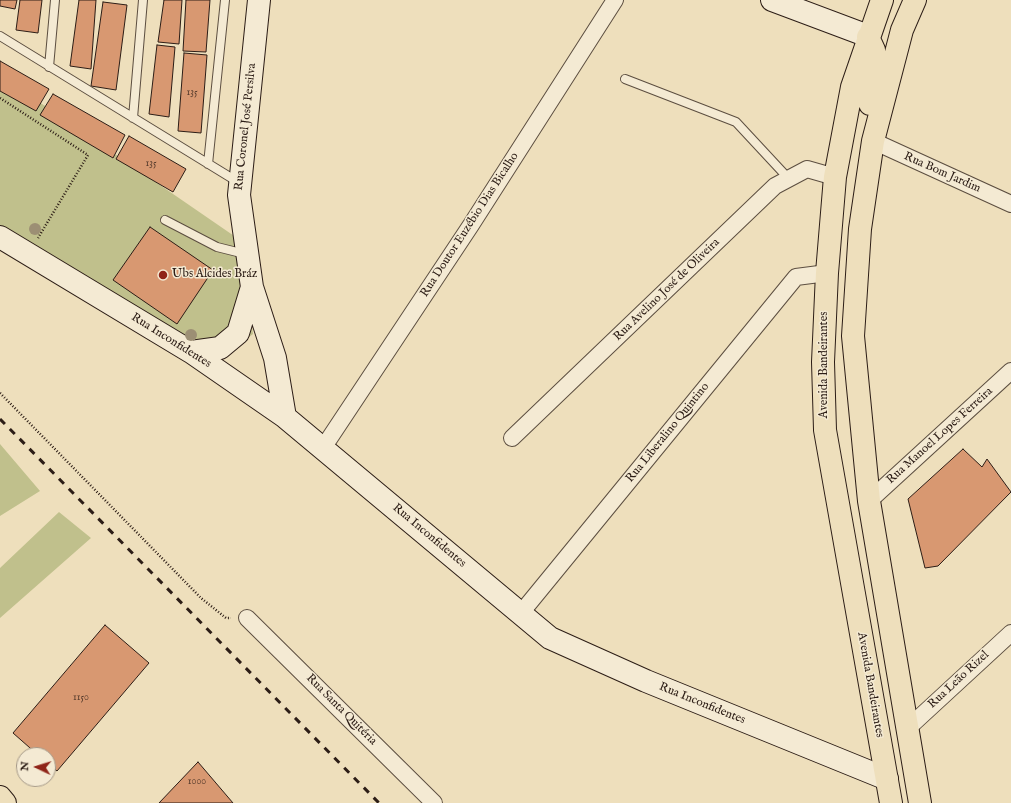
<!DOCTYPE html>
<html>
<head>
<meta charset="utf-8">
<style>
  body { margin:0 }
  #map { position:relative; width:1011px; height:803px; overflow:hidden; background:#eedfbc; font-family:"IM FELL English",serif }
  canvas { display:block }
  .north { position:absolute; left:16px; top:747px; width:40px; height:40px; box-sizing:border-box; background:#f4ead3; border:1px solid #a49887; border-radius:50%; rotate:274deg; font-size:11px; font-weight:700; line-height:16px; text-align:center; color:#2c1d16 }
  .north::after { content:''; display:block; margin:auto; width:14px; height:18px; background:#8f2418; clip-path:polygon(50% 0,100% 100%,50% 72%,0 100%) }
</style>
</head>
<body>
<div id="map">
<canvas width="1011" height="803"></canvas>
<div class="north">N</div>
</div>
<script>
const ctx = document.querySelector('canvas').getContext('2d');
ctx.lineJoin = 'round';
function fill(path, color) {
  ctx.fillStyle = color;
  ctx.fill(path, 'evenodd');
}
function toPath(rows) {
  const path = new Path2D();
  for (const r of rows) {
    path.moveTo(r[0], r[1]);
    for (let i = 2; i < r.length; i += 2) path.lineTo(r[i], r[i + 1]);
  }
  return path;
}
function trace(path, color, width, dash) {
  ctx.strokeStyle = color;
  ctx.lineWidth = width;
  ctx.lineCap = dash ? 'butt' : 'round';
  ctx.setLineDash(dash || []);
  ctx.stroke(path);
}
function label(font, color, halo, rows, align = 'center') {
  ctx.font = font + ' "IM FELL English",serif';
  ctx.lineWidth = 3;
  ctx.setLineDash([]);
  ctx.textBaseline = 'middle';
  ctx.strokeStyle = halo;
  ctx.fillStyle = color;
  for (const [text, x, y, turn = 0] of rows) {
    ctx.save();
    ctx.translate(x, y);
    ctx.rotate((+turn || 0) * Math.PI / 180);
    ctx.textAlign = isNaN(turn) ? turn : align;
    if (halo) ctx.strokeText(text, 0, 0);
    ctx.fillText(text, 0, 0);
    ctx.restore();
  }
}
const green = toPath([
  [0,75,240,240,253,334,204,372,0,233],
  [0,444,40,491,0,516],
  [59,512,91,538,0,618,0,568]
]);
const building = toPath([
  [0,0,17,0,15,9,0,6,0,0],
  [20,0,42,0,38,33,16,30,20,0],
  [79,0,96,0,91,69,70,66,79,0],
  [164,0,182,0,179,44,158,42,164,0],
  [186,0,210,0,206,52,183,51,186,0],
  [103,2,127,5,116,90,91,86,103,2],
  [157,45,175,47,169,117,149,114,157,45],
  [184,53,207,55,201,133,178,131,184,53],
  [0,61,49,89,36,111,0,91,0,61],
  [53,94,125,135,113,158,40,115,53,94],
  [129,136,186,169,173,192,116,159,129,136],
  [150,227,213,270,177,324,113,280,150,227],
  [963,449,982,467,987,459,1011,492,938,566,925,568,908,499,963,449],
  [105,625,149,663,57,771,48,764,48,755,38,755,13,733,105,625],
  [198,762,233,803,159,803,198,762]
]);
const path = toPath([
  [0,98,88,155,38,238],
  [0,393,201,598,226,618,231,618]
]);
const lane = toPath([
  [0,36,238,182],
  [49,67,55,0],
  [625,79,736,122,789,179],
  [133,118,143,0],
  [208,164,225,0],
  [165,220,217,247,245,254]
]);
const street = toPath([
  [873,141,1011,204],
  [512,438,775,186,807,169,835,177],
  [323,448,471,225,615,0],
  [869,501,1011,371],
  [521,613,796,277,827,273],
  [247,618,434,803],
  [908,728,1011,633]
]);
const secondary = toPath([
  [259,0,239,195,252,287,275,358,285,417],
  [772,0,868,36],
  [0,237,191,352,285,417,550,638,646,681,887,779],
  [191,352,220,348,238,333,252,287]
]);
const primary = toPath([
  [882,0,852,87,835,177,827,273,823,362,825,430,891,803],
  [915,0,902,30,873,141,860,229,853,336,869,501,920,803],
  [868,37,874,50,875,64,874,81,870,104],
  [0,797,5,803]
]);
const rail = toPath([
  [0,419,379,803]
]);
const trees = [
  [35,229],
  [191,335]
];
const markers = [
  [163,275,5,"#8f2418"]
];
const numberNames = [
  ["135",192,93],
  ["135",151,164],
  ["1150",81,698],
  ["1000",197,782]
];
const streetNames = [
  ["Rua Coronel José Persilva",246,127,-84],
  ["Rua Bom Jardim",942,173,24],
  ["Rua Doutor Euzébio Dias Bicalho",470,225,-57],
  ["Rua Avelino José de Oliveira",667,290,-44],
  ["Rua Inconfidentes",171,341,32],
  ["Avenida Bandeirantes",825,365,-90],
  ["Rua Liberalino Quintino",668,433,-51],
  ["Rua Manoel Lopes Ferreira",940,436,-42],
  ["Rua Inconfidentes",429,536,40],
  ["Rua Leão Rizel",959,680,-43],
  ["Avenida Bandeirantes",870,685,80],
  ["Rua Inconfidentes",702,704,22],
  ["Rua Santa Quitéria",341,710,45]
];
const poiNames = [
  ["Ubs Alcides Bráz",172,275]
];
fill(green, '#c0c08c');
fill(building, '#d89871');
trace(building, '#2c1d16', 1);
trace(lane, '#5c4e40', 10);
trace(street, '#5c4e40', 18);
trace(secondary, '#2c1d16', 24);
trace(primary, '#2c1d16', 24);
trace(path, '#2c1d16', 2.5, [1, 2]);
trace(lane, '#f4ead3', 8);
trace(street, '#f4ead3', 16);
trace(secondary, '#f4ead3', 22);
trace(primary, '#eedfbc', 22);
trace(rail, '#2c1d16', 3, [7, 7]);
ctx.fillStyle = '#9c8f74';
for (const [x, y] of trees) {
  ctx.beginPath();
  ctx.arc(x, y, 6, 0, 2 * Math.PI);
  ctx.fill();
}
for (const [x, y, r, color] of markers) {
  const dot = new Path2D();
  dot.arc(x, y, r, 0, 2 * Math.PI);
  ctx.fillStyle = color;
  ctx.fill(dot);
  trace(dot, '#f4ead3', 1.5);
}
label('10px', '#573c2d', null, numberNames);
label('12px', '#2c1d16', '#f4ead3', streetNames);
label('12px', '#2c1d16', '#f4ead3', poiNames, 'left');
</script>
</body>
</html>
